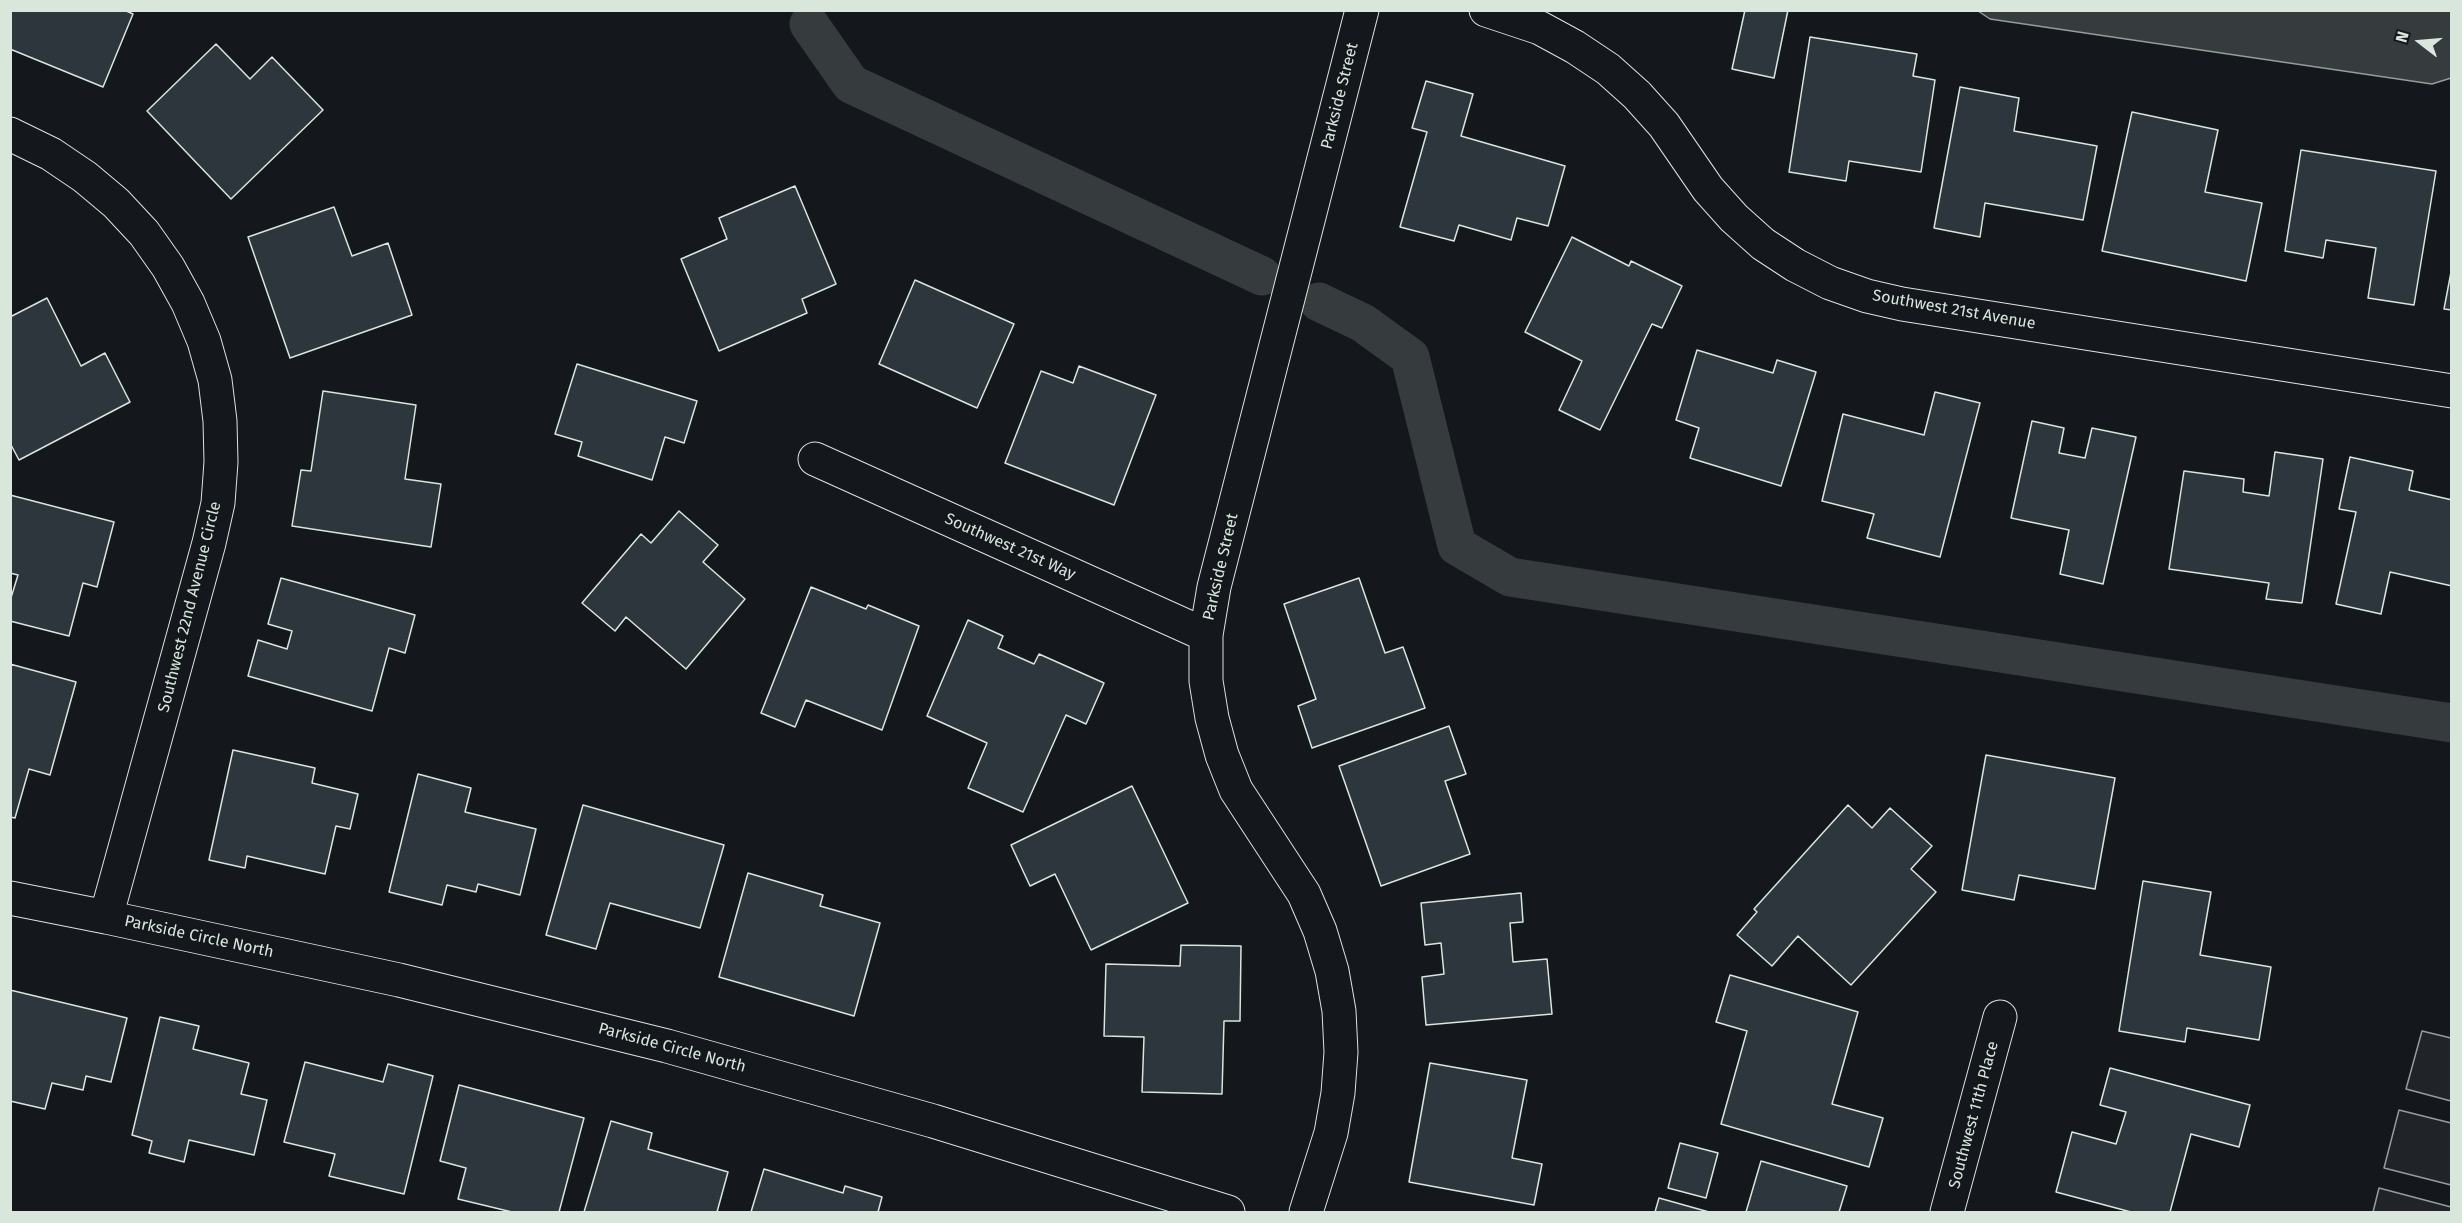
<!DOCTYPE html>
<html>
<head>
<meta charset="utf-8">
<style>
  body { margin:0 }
  #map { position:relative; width:2462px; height:1223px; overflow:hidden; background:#14181c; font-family:"Fira Sans",sans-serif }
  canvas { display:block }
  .frame { position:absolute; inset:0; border:12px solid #d8e6dc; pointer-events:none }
  .north { position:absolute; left:2390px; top:12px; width:60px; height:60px; -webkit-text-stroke:4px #14181c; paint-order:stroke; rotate:286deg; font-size:16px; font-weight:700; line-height:24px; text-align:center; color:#d8e6dc }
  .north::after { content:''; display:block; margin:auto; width:21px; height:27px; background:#d8e6dc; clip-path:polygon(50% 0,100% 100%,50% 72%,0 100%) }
</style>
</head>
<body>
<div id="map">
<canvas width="2462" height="1223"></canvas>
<div class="frame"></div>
<div class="north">N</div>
</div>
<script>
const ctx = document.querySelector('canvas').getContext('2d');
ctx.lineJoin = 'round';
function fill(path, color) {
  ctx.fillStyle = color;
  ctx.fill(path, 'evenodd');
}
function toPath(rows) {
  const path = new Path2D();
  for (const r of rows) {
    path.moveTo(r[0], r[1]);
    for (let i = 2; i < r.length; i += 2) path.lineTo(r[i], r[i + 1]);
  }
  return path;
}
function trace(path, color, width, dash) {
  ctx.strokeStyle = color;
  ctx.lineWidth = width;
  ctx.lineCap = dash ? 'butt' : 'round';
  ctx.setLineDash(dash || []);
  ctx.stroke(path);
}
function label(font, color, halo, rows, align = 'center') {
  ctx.font = font + ' "Fira Sans",sans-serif';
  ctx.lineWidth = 4.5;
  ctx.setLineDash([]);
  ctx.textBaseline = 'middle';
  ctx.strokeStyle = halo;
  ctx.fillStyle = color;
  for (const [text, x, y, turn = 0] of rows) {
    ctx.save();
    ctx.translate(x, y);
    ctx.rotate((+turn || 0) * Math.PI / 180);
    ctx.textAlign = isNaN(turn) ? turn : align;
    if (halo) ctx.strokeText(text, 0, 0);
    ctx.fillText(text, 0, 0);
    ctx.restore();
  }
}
const green = toPath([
  [2422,1031,2451,1038,2451,1101,2406,1089,2422,1031],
  [2399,1110,2451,1123,2451,1185,2384,1168,2399,1110],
  [2379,1188,2451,1207,2451,1212,2373,1212,2379,1188]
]);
const water = toPath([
  [1978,11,2451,11,2451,78,2432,84,1990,19,1978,11]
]);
const canal = toPath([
  [809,24,851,84,1262,276],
  [1319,302,1363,323,1410,357,1457,546,1510,577,2452,723]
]);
const building = toPath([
  [10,10,124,10,133,14,103,87,10,49,10,10],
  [1745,10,1788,10,1774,78,1732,69,1745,10],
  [1810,37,1917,54,1913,76,1935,80,1921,172,1849,161,1846,181,1789,172,1810,37],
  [216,44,250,79,272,57,323,110,231,199,147,111,216,44],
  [1426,81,1473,94,1461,136,1565,166,1548,226,1517,218,1511,240,1459,225,1454,241,1400,227,1427,132,1412,128,1426,81],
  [1960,87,2019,98,2014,131,2097,146,2083,220,1985,203,1980,237,1934,228,1960,87],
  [2132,112,2218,130,2205,192,2262,203,2246,281,2102,251,2132,112],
  [2301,150,2436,171,2414,305,2368,298,2376,248,2326,240,2323,258,2285,251,2301,150],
  [795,186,836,284,802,299,807,313,719,351,681,259,727,239,719,218,795,186],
  [334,207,352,256,388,243,412,315,290,358,248,237,334,207],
  [1572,237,1629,266,1631,261,1682,286,1662,328,1652,324,1600,430,1559,410,1582,361,1525,332,1572,237],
  [2452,267,2452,310,2444,309,2452,267],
  [915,280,1014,324,977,408,879,364,915,280],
  [47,298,81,366,105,353,130,402,19,460,10,443,10,317,47,298],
  [1697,350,1773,373,1777,360,1816,372,1781,486,1690,458,1699,428,1676,420,1697,350],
  [577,364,697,401,684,443,665,437,652,480,578,456,582,442,555,434,577,364],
  [1079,366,1156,395,1114,505,1005,463,1041,371,1073,383,1079,366],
  [323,391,416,405,405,479,441,484,431,547,292,526,301,470,311,471,323,391],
  [1935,392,1980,403,1940,557,1867,538,1874,514,1822,501,1843,414,1924,435,1935,392],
  [2032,421,2064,428,2059,453,2085,458,2092,428,2136,437,2103,584,2060,574,2069,530,2011,518,2032,421],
  [2275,452,2323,459,2302,603,2266,599,2269,583,2169,569,2184,471,2244,479,2243,492,2269,496,2275,452],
  [2350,457,2413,471,2409,490,2452,500,2452,586,2390,572,2381,614,2336,604,2356,512,2339,509,2350,457],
  [10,495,114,522,97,587,83,583,69,636,10,621,10,601,18,575,10,573,10,495],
  [679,511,718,545,703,562,745,599,686,669,626,617,615,631,582,603,641,534,651,543,679,511],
  [281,578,415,615,405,653,389,648,372,711,248,676,258,640,287,649,292,631,268,624,281,578],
  [1359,578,1385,653,1403,647,1425,708,1312,748,1298,706,1316,699,1284,604,1359,578],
  [811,587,866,609,868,605,919,626,882,730,806,700,795,727,761,713,811,587],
  [968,620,1003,636,998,648,1034,664,1039,654,1104,683,1086,724,1066,715,1023,812,968,788,987,743,927,716,968,620],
  [10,664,76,682,50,775,29,769,15,818,10,817,10,664],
  [1449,726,1466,774,1445,781,1470,854,1381,886,1339,766,1449,726],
  [233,750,315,768,312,783,358,794,350,829,336,826,325,874,247,856,245,868,209,860,233,750],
  [1986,755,2115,778,2095,889,2019,875,2014,900,1962,890,1986,755],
  [418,774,471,788,465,812,536,829,520,895,478,884,476,892,447,885,442,905,389,892,418,774],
  [1132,786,1188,903,1091,950,1055,874,1030,886,1011,845,1132,786],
  [583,805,724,845,700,928,610,903,596,949,546,935,583,805],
  [1848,805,1872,828,1890,808,1932,846,1911,869,1936,892,1851,985,1798,936,1772,966,1737,935,1757,912,1754,909,1848,805],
  [748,873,823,895,820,906,880,923,854,1016,719,977,748,873],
  [2143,881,2211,892,2200,955,2271,967,2259,1040,2187,1028,2185,1042,2119,1031,2143,881],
  [1521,893,1523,922,1510,923,1513,962,1547,959,1552,1014,1426,1025,1422,977,1444,974,1441,943,1425,945,1421,903,1521,893],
  [1181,945,1241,946,1240,1021,1224,1021,1222,1094,1142,1092,1144,1037,1104,1036,1106,964,1180,966,1181,945],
  [1730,975,1858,1012,1832,1104,1883,1118,1869,1167,1721,1124,1747,1031,1716,1022,1730,975],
  [10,990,127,1018,111,1082,86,1076,83,1090,52,1083,45,1109,10,1101,10,990],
  [160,1017,199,1026,193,1049,249,1063,241,1094,267,1100,254,1155,189,1140,184,1162,149,1153,152,1141,132,1135,160,1017],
  [305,1062,383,1082,388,1064,433,1076,404,1194,329,1176,335,1154,284,1142,305,1062],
  [1430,1063,1527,1080,1512,1158,1542,1164,1534,1205,1409,1182,1430,1063],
  [2110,1068,2250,1105,2239,1147,2191,1134,2170,1212,2131,1212,2056,1192,2072,1132,2116,1144,2126,1112,2100,1105,2110,1068],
  [459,1085,584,1118,559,1212,512,1212,458,1199,466,1168,440,1161,459,1085],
  [611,1121,652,1133,648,1149,728,1172,717,1212,584,1212,611,1121],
  [1680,1143,1718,1153,1706,1198,1668,1188,1680,1143],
  [1761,1161,1847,1186,1839,1212,1746,1212,1761,1161],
  [764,1169,843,1193,845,1186,882,1197,878,1212,751,1212,764,1169],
  [1659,1198,1709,1212,1655,1212,1659,1198]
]);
const minor = toPath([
  [1486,10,1540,28,1575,47,1608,69,1637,95,1664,125,1708,189,1734,218,1763,244,1795,265,1830,283,1867,296,1902,304,2452,391],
  [10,134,51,154,85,177,116,203,144,233,168,267,188,303,204,341,215,380,220,421,221,462,218,503,209,543,106,917,10,898],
  [815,459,1206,635],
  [106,917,399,980,667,1046,933,1121,1228,1212],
  [1306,1212,1331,1133,1338,1093,1341,1052,1339,1011,1332,971,1320,931,1304,894,1236,790,1222,755,1212,718,1206,681,1206,635,1214,587,1362,10],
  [1947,1212,2000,1017]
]);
const streetNames = [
  ["Parkside Street",1340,96,-76],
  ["Southwest 21st Avenue",1954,310,10],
  ["Southwest 21st Way",1010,547,24],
  ["Parkside Street",1221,567,-77],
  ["Southwest 22nd Avenue Circle",190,607,-76],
  ["Parkside Circle North",199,937,12],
  ["Parkside Circle North",672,1048,15],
  ["Southwest 11th Place",1974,1115,-75]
];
fill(green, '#202428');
trace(green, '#939e99', 1.5);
fill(water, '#363b3e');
trace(water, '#939e99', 1.5);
trace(canal, '#363b3e', 39);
fill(building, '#2c363c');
trace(building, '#d8e6dc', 1.5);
trace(minor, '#d8e6dc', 35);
trace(minor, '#14181c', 33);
label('16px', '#d8e6dc', '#14181c', streetNames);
</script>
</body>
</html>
